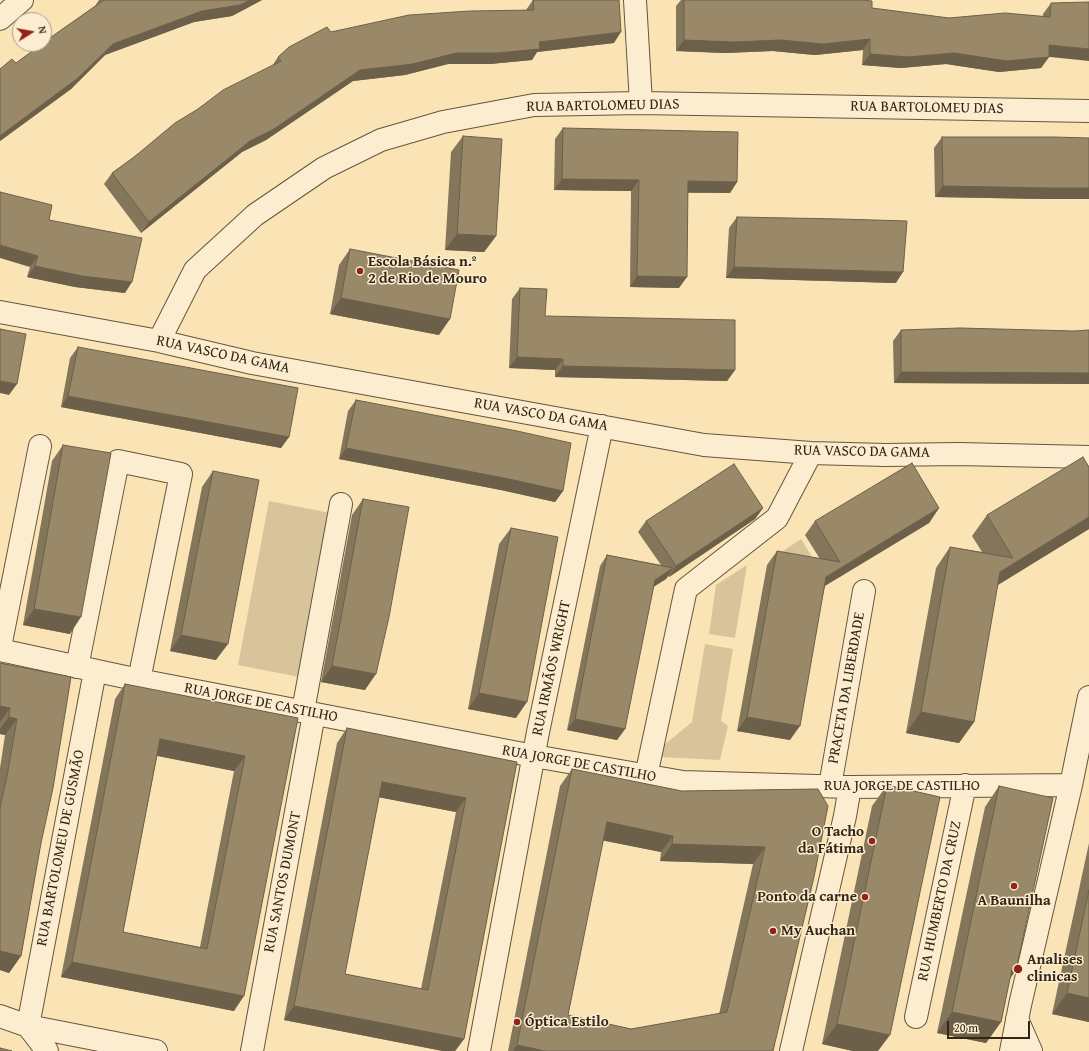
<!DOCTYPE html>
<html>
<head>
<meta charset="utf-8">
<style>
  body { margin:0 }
  #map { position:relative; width:1089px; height:1051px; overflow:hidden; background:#fae4b6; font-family:"Gentium Book Plus",serif }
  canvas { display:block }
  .north { position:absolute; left:12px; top:12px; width:40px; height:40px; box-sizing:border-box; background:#fcedd0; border:1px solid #ab9d85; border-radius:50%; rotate:79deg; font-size:11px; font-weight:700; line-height:16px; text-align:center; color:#322615 }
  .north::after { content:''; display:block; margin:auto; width:14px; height:18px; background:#8f2418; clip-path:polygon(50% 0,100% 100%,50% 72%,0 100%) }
  .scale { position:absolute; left:947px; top:1021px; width:83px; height:18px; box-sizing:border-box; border:2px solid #322615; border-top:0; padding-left:5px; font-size:12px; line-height:14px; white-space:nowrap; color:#322615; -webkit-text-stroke:3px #fcedd0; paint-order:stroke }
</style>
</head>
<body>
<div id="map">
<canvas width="1089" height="1051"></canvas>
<div class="north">N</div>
<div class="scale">20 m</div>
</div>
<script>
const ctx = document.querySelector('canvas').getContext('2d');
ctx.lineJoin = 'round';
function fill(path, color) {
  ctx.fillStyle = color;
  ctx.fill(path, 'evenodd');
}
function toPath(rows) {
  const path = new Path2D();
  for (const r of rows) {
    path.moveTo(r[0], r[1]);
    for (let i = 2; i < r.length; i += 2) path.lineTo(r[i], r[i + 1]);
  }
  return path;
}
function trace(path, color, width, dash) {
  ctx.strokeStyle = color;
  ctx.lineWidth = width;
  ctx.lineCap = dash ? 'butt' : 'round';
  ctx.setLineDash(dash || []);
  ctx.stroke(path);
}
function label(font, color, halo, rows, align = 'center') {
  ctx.font = font + ' "Gentium Book Plus",serif';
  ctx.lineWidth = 3;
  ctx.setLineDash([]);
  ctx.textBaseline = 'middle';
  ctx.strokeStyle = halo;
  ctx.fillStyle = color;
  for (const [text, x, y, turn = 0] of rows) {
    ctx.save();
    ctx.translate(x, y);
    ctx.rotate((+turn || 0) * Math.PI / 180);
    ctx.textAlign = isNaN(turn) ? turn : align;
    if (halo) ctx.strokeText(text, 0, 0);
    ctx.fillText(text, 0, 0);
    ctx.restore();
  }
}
const green = toPath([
  [269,501,330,513,299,677,238,665],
  [801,539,814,560,774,557],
  [747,565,735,638,709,634,716,585],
  [705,644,733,649,721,721,728,726,720,760,659,757,663,746,692,722]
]);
const minor = toPath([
  [635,0,641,103],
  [0,19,22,0],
  [0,312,159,341,252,363,704,445,811,453,885,455,959,454,1089,457],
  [159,341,195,270,255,215,324,168,381,140,443,122,534,105,641,103,1089,111],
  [0,647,40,446],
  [0,650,139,680,534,756,683,782,850,787,1071,785],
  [77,667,118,461,181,474,139,680],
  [303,711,341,504],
  [646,776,686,589,777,518,811,453],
  [830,786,864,591],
  [0,1016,28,1026,156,1051],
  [916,1017,965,785],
  [1017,1019,1031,1051],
  [28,1026,95,671],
  [28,1026,47,1051],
  [252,1051,314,714],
  [479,1051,538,732,602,426],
  [791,1051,845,816,850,787],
  [1011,1051,1020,1005,1071,785,1089,697]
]);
const wall = toPath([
  [99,0,262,0,232,16,194,22,105,55,71,89,0,141,0,69,16,63,95,6],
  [533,0,614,43,537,52,532,60,490,64,448,64,405,75,353,81,266,140,242,152,141,233,104,184,112,173,198,109,272,66,278,57,331,32,526,10],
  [681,0,862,0,872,8,949,18,1043,16,1043,14,1051,3,1049,57,1041,68,999,72,946,64,901,68,862,65,863,50,815,55,773,51,725,53,676,51,676,6],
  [563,128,737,182,730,193,688,193,679,288,630,287,631,191,554,190,555,139],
  [463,136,496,236,484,252,445,250,451,152],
  [942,137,1045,199,935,197,934,148],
  [737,217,896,283,726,278,729,228],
  [49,220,125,293,75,287,27,277,30,267],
  [350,249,439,335,330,314,339,265],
  [520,288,545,316,735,370,727,381,555,377,555,370,509,368,512,299],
  [901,330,1074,331,1089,330,1089,384,894,383,893,341],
  [78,347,289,437,281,448,61,407,70,358],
  [356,400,563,491,555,502,501,490,339,459,348,411],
  [63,445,70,634,23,625,52,461],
  [1089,467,1089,529,997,585,974,722,959,743,906,733,936,568,950,547,982,552,972,536,987,515],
  [213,471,216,660,170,651,202,487],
  [363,499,365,690,321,682,352,515],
  [763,508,755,519,669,577,668,576,666,579,653,587,625,729,617,740,567,730,600,566,607,555,661,565,638,532,646,521],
  [939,508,929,523,825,586,790,740,737,731,767,565,777,551,820,559,805,535,815,521],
  [511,528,516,718,468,709,499,544],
  [0,663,71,677,41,843,21,956,9,973,0,970,0,768,5,735,0,734],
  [125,684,298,718,234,1011,61,977,115,699],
  [157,756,234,771,200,947,123,932],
  [347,728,517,762,464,1039,455,1051,443,1051,284,1020,337,743],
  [379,797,456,812,421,989,345,974],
  [572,769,682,791,818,789,773,1051,508,1051,560,786],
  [603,840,661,852,660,861,753,864,719,1014,631,1029,568,1015],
  [887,785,878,1051,853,1051,822,1044,872,806],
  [999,786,1016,970,1010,978,1001,1022,986,1043,937,1033,985,807],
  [1089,843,1089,1022,1052,1014]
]);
const shadedWall = toPath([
  [250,0,262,0,232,16,194,22,105,55,71,89,0,141,0,136,113,44,202,11],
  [621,32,614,43,537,52,532,60,490,64,448,64,405,75,353,81,266,140,242,152,141,233,149,222,250,141,360,70,456,53],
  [870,39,863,50,815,55,773,51,725,53,676,51,684,40],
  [1049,45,1089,49,1089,61,1041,56],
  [954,53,1049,57,1041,68,999,72,946,64,901,68,862,65,870,54],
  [562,179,639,180,631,191,554,190],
  [688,181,737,182,730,193,681,192],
  [943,186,1089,188,1089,199,1045,199,935,197],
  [457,234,496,236,484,252,445,250],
  [0,245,38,256,30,267,0,258],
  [35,266,132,282,125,293,75,287,27,277],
  [734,267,903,272,896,283,726,278],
  [637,276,687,277,679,288,630,287],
  [341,298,450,319,439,335,330,314],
  [517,357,563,359,555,370,509,368],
  [563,366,735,370,727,381,555,377],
  [901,372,1089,373,1089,384,894,383],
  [0,381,17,384,9,395,0,393],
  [68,396,289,437,281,448,61,407],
  [346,448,509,479,563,491,555,502,501,490,339,459],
  [763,508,755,519,669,577,676,566],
  [939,508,929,523,816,591,826,577],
  [1089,517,1089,529,985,593,1000,572],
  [673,568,666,579,647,591,655,580],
  [34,609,81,617,70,634,23,625],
  [181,635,228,644,216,660,170,651],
  [332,666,376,674,365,690,321,682],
  [479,693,527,702,516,718,468,709],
  [0,706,10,708,0,722],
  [921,712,974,722,959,743,906,733],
  [9,717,17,719,5,735,0,734,0,729],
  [747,717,800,726,790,740,737,731],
  [575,719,625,729,617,740,567,730],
  [160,739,245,756,234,771,149,754],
  [382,782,466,798,456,812,372,796],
  [607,822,673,836,661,852,595,839],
  [672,844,765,847,753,864,660,861],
  [0,951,21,956,9,973,0,970],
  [72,962,244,996,234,1011,61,977],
  [1012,969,1016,970,1002,990],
  [1067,993,1089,998,1089,1022,1052,1014],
  [294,1006,464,1039,455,1051,443,1051,284,1020],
  [952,1012,1001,1022,986,1043,937,1033],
  [837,1024,890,1035,878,1051,853,1051,822,1044],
  [517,1045,545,1051,513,1051]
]);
const building = toPath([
  [104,0,250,0,240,5,202,11,113,44,78,78,0,136,0,69,12,59,16,63,42,44,44,44,44,42,104,0],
  [533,0,619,0,621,32,539,42,540,49,497,53,456,53,413,64,360,70,274,129,250,141,149,222,112,173,133,158,175,123,198,109,223,90,281,61,278,57,289,47,327,27,331,32,409,15,470,11,534,10,533,0],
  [684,0,862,0,872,1,872,8,949,18,1005,13,1050,17,1051,3,1089,2,1089,49,1049,45,1049,57,1007,61,954,53,908,57,870,54,870,39,823,44,781,40,733,42,684,40,684,0],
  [563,128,738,132,737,182,688,181,687,277,637,276,639,180,562,179,563,128],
  [463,136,502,139,496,236,457,234,463,136],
  [942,137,1054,137,1089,138,1089,188,1052,188,943,186,942,137],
  [0,192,52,205,49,220,142,238,132,282,82,276,35,266,38,256,0,245,0,192],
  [737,217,840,219,907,221,903,272,734,267,737,217],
  [350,249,459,270,450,319,341,298,350,249],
  [520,288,547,289,545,316,735,320,735,370,563,366,563,359,517,357,520,288],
  [960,328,1074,331,1089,330,1089,373,901,372,901,330,960,328],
  [0,329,26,334,17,384,0,381,0,329],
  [78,347,298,388,289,437,68,396,78,347],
  [356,400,517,431,571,443,563,491,509,479,346,448,356,400],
  [63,445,111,453,81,617,34,609,63,445],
  [1083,457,1089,467,1089,517,1000,572,974,722,921,712,950,547,1013,558,987,515,1083,457],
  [912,463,939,508,826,577,800,726,747,717,777,551,840,562,815,521,912,463],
  [734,464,763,508,676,566,646,521,734,464],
  [213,471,259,480,228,644,181,635,213,471],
  [363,499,409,507,389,617,376,674,332,666,363,499],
  [511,528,558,537,527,702,479,693,511,528],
  [607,555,673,568,655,580,625,729,575,719,607,555],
  [0,663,71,677,53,788,41,843,21,956,0,951,0,807,7,776,17,719,9,717,10,708,0,706,0,663],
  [125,684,298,718,244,996,72,962,125,684],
  [160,739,245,756,207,949,123,932,160,739],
  [347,728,517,762,464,1039,294,1006,347,728],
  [382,782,466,798,428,990,345,974,382,782],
  [572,769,682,791,818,789,828,806,814,877,773,1051,545,1051,517,1045,572,769],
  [607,822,673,836,672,844,765,847,727,1012,631,1029,568,1015,607,822],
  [887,785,940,797,890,1035,837,1024,887,785],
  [999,786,1053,798,1016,970,1012,969,1001,1022,952,1012,999,786],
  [1089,890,1089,998,1067,993,1089,890],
  [0,1048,12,1051,0,1051,0,1048]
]);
const markers = [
  [360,271,4,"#8f2418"],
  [872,841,4,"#8f2418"],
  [1014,886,4,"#8f2418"],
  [865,897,4,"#8f2418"],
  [773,931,4,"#8f2418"],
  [1018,969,5,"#8f2418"],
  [517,1022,4,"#8f2418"]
];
const streetNames = [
  ["RUA BARTOLOMEU DIAS",603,106,-1],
  ["RUA BARTOLOMEU DIAS",927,108,1],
  ["RUA VASCO DA GAMA",223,355,12],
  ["RUA VASCO DA GAMA",541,415,10],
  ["RUA VASCO DA GAMA",862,452,1],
  ["RUA IRMÃOS WRIGHT",552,668,-78],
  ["PRACETA DA LIBERDADE",847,688,-80],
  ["RUA JORGE DE CASTILHO",261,703,11],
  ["RUA JORGE DE CASTILHO",579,764,10],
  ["RUA JORGE DE CASTILHO",902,786],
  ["RUA BARTOLOMEU DE GUSMÃO",61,848,-79],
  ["RUA SANTOS DUMONT",283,882,-79],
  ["RUA HUMBERTO DA CRUZ",940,901,-78]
];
const poiNames = [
  ["Escola Básica n.º",368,262],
  ["2 de Rio de Mouro",368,279],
  ["O Tacho",864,832,"right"],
  ["da Fátima",864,849,"right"],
  ["Ponto da carne",857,897,"right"],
  ["A Baunilha",1014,901,"center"],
  ["My Auchan",781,931],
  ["Analises",1027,960],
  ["clinicas",1027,977],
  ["Óptica Estilo",525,1022]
];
fill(green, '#d8c49b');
trace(minor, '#64563d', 24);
trace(minor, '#fcedd0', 22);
fill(wall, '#84765a');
fill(shadedWall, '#6c604a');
fill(building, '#9a8969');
trace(building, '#6c604a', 1);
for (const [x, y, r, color] of markers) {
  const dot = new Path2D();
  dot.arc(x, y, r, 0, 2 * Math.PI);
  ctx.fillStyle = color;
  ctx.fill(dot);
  trace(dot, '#fcedd0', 1.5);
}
label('15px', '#322615', '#fcedd0', streetNames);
label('bold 15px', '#322615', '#fcedd0', poiNames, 'left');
</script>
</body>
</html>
